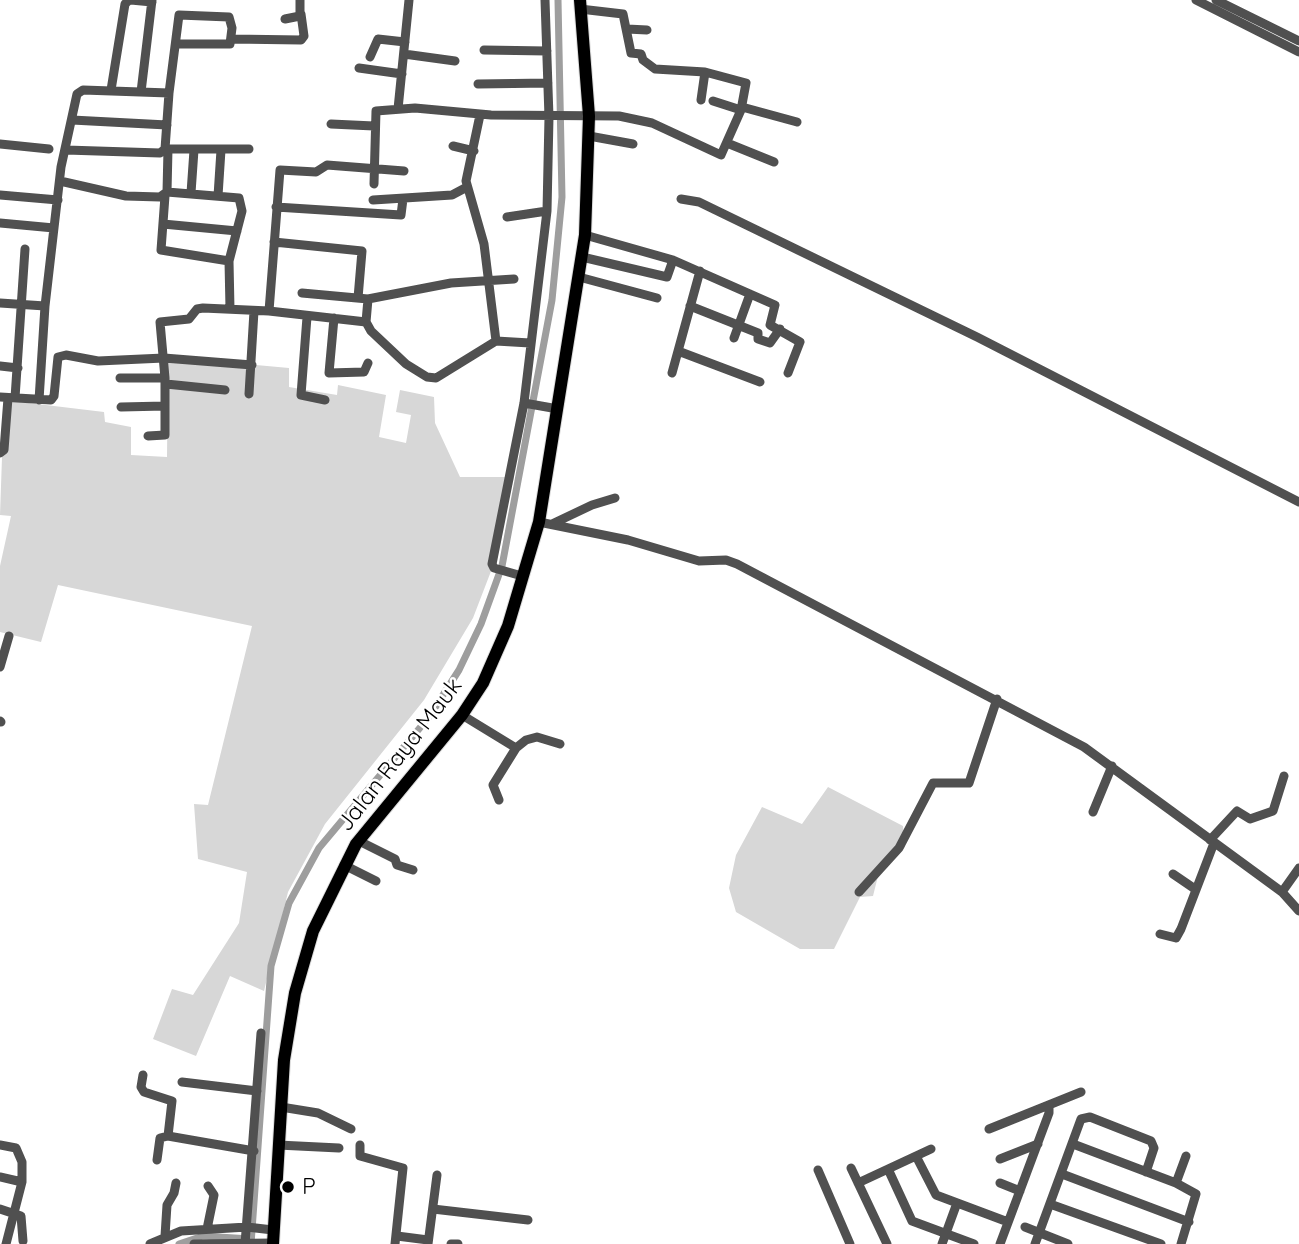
<!DOCTYPE html>
<html>
<head>
<meta charset="utf-8">
<style>
  body { margin:0 }
  canvas { display:block; background:#fff }
</style>
</head>
<body>
<canvas width="1299" height="1244"></canvas>
<script>
const ctx = document.querySelector('canvas').getContext('2d');
ctx.lineJoin = 'round';
function fill(path, color) {
  ctx.fillStyle = color;
  ctx.fill(path, 'evenodd');
}
function toPath(rows) {
  const path = new Path2D();
  for (const r of rows) {
    path.moveTo(r[0], r[1]);
    for (let i = 2; i < r.length; i += 2) path.lineTo(r[i], r[i + 1]);
  }
  return path;
}
function trace(path, color, width, dash) {
  ctx.strokeStyle = color;
  ctx.lineWidth = width;
  ctx.lineCap = dash ? 'butt' : 'round';
  ctx.setLineDash(dash || []);
  ctx.stroke(path);
}
function label(font, color, halo, rows, align = 'center') {
  ctx.font = font + ' Quicksand,sans-serif';
  ctx.lineWidth = 5;
  ctx.setLineDash([]);
  ctx.textBaseline = 'middle';
  ctx.strokeStyle = halo;
  ctx.fillStyle = color;
  for (const [text, x, y, turn = 0] of rows) {
    ctx.save();
    ctx.translate(x, y);
    ctx.rotate((+turn || 0) * Math.PI / 180);
    ctx.textAlign = isNaN(turn) ? turn : align;
    if (halo) ctx.strokeText(text, 0, 0);
    ctx.fillText(text, 0, 0);
    ctx.restore();
  }
}
const green = toPath([
  [168,357,289,368,289,387,337,395,338,385,386,395,379,437,406,443,411,415,396,412,400,390,434,397,435,423,460,477,514,477,493,566,473,618,424,700,325,824,288,892,264,991,230,976,196,1056,153,1039,172,989,193,995,239,923,247,872,198,859,194,804,208,805,252,626,58,585,41,642,0,632,0,566,11,516,0,515,4,400,104,412,105,422,131,427,131,455,167,457],
  [828,787,903,826,905,847,880,868,873,896,860,897,834,949,800,949,736,912,729,888,736,855,762,807,802,824]
]);
const canal = toPath([
  [179,1244,203,1236,250,1239],
  [251,1244,271,966,289,903,319,848,429,717,459,670,481,624,502,566,552,300,562,197,558,0]
]);
const minor = toPath([
  [131,0,152,2],
  [1196,0,1299,52],
  [1216,0,1299,41],
  [580,9,623,14,631,53,641,54,643,60,655,69,705,72],
  [285,19,300,16,300,0],
  [627,29,647,30],
  [232,39,301,40,304,36,301,14],
  [484,50,547,51],
  [404,54,455,61],
  [370,57,378,39,405,42],
  [359,68,402,74],
  [478,84,548,83],
  [111,90,125,4,129,0],
  [141,92,152,0],
  [713,101,741,110],
  [742,107,797,122],
  [398,109,409,0],
  [480,115,466,181,484,244,496,341],
  [72,120,167,125],
  [331,124,374,126],
  [589,136,633,144],
  [727,143,774,162],
  [0,144,49,149],
  [453,146,474,151],
  [165,149,169,93,179,15,229,17,232,28,230,44,176,44],
  [66,150,160,153,165,149,249,149],
  [60,181,126,196,160,197,167,192,239,198,242,211,229,261,230,309],
  [374,184,376,111,415,108,491,115,619,116,652,123,721,155,741,110,746,83,705,72,701,100],
  [167,192,168,149],
  [191,193,194,150],
  [0,195,58,200],
  [165,196,161,250,229,261],
  [218,196,221,150],
  [681,199,699,202,977,337,1299,502],
  [373,200,452,195,467,187],
  [276,207,401,215,403,199],
  [507,217,547,211],
  [0,223,54,228],
  [163,224,237,231],
  [585,235,673,260,775,305,770,325,800,342,788,373],
  [274,242,362,251,358,298],
  [582,257,667,277,673,260],
  [579,277,657,298],
  [302,293,368,299,451,283,514,279],
  [368,299,366,322,371,331,406,364,427,377,436,378,496,341,530,343],
  [0,303,45,306],
  [690,306,758,333,758,339,770,343,780,329],
  [269,311,280,170,316,172,327,165,404,171],
  [307,317,301,395,325,400],
  [334,318,329,373,364,372,368,363],
  [734,338,750,294],
  [678,351,760,382],
  [0,366,18,368],
  [672,373,700,271],
  [120,378,165,378],
  [166,384,225,390],
  [249,394,254,311],
  [0,397,51,400,54,396,58,357,66,355,98,361,164,358,252,365],
  [15,398,25,249],
  [39,400,45,306,61,167,77,94,83,90,169,93],
  [524,403,558,409],
  [121,407,165,406],
  [148,436,165,435,165,378,160,322,189,319,197,309,203,308,269,311,366,322],
  [0,453,4,450,8,398],
  [539,522,628,540,699,561,726,560,737,564,1084,747,1282,892,1299,911],
  [552,524,592,505,615,498],
  [522,576,494,568,492,564,524,403,547,211,549,117,545,0],
  [0,667,9,636],
  [462,715,516,748],
  [0,721,1,722],
  [499,800,493,785,516,748,526,740,537,737,560,744],
  [1093,812,1112,766],
  [1210,840,1237,811,1250,819,1273,811,1284,776],
  [359,841,395,859,397,865,413,870],
  [344,865,376,881],
  [1173,874,1195,889],
  [859,892,899,848,933,783,969,783,997,699],
  [1282,892,1299,868],
  [1160,934,1176,938,1181,929,1214,843],
  [143,1075,141,1087,144,1092,172,1101,168,1136,254,1151],
  [182,1082,257,1091],
  [281,1107,318,1113,351,1129],
  [989,1129,1081,1092],
  [1073,1144,1176,1183,1196,1194,1181,1244],
  [0,1145,16,1148,22,1162,22,1182,6,1244],
  [278,1145,339,1148],
  [360,1145,360,1156,403,1168,395,1244],
  [916,1156,936,1195,1008,1222],
  [1000,1159,1038,1144],
  [157,1160,160,1138,168,1136],
  [851,1168,887,1244],
  [888,1169,912,1221,974,1244],
  [818,1170,850,1244],
  [1062,1174,1189,1222],
  [0,1177,22,1182],
  [858,1183,931,1149],
  [1000,1183,1020,1191],
  [1176,1183,1186,1156],
  [1050,1204,1161,1244],
  [0,1209,21,1216,23,1241],
  [433,1209,528,1220],
  [1025,1227,1068,1244],
  [207,1229,214,1195,208,1186],
  [165,1236,167,1205,174,1193,176,1183],
  [397,1236,428,1240],
  [150,1244,181,1231,247,1227,273,1230],
  [194,1244,273,1243],
  [245,1244,261,1033],
  [428,1244,437,1175],
  [451,1244,458,1244],
  [942,1244,957,1203],
  [1000,1244,1049,1113,1049,1105],
  [1035,1244,1081,1119,1090,1117,1151,1141,1154,1148,1146,1172]
]);
const major = toPath([
  [273,1244,284,1060,295,993,313,931,356,844,462,715,483,683,508,626,539,522,585,235,589,116,580,0]
]);
const markers = [
  [288,1187,7,"#000"]
];
const streetNames = [
  ["Jalan Raya Mauk",400,755,-52]
];
const poiNames = [
  ["P",302,1187]
];
fill(green, '#d7d7d7');
trace(canal, '#9e9e9e', 7);
trace(major, '#dbdbdb', 14);
trace(minor, '#505050', 9);
trace(major, '#000', 12);
for (const [x, y, r, color] of markers) {
  const dot = new Path2D();
  dot.arc(x, y, r, 0, 2 * Math.PI);
  ctx.fillStyle = color;
  ctx.fill(dot);
  trace(dot, '#fff', 2.5);
}
label('23px', '#000', '#fff', streetNames);
label('23px', '#000', '#fff', poiNames, 'left');
</script>
</body>
</html>
